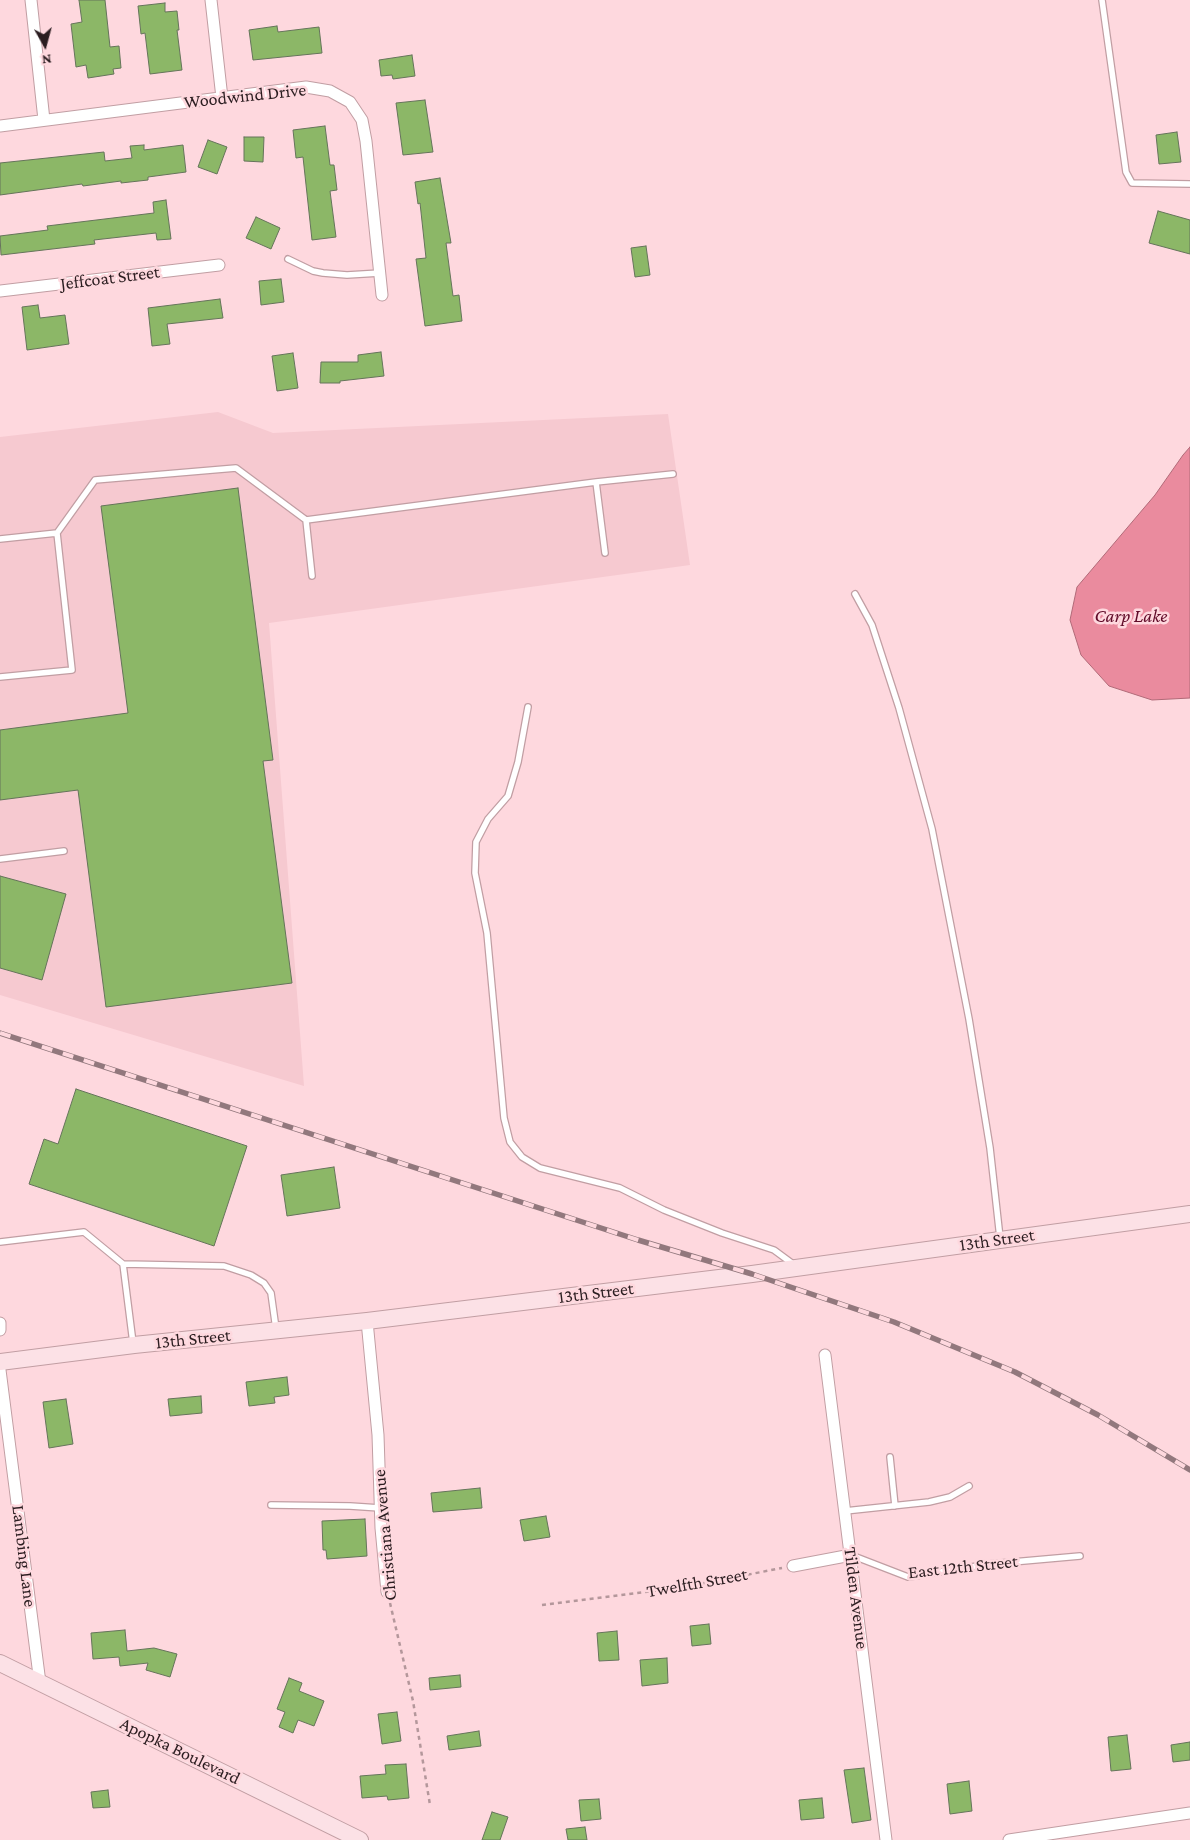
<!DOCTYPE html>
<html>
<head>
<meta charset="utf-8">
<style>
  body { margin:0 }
  #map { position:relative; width:1190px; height:1840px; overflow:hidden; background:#fed8de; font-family:"Crimson Pro",serif }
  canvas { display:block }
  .north { position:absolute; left:20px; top:20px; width:50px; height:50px; -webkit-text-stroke:4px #fed8de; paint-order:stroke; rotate:173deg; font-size:14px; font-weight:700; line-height:20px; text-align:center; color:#2b1d20 }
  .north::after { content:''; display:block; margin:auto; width:18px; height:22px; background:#2b1d20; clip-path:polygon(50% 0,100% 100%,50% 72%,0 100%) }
</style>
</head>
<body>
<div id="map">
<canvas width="1190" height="1840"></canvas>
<div class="north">N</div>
</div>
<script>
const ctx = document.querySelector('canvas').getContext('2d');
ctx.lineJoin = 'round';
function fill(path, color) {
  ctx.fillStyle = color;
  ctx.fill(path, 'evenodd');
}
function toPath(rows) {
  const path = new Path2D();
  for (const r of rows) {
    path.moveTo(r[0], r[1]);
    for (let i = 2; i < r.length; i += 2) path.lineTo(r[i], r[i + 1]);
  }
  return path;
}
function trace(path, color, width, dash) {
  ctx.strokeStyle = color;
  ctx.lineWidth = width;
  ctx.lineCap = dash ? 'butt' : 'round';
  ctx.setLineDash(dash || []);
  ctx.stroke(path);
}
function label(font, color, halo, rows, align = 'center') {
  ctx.font = font + ' "Crimson Pro",serif';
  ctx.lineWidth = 5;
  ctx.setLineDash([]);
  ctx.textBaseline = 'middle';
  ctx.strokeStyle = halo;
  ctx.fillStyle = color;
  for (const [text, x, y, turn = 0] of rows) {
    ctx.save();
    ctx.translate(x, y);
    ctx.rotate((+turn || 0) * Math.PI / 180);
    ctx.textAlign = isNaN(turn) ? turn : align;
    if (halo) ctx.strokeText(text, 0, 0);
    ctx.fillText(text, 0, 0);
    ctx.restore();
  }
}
const built = toPath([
  [218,412,273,433,668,414,690,565,269,623,304,1086,0,995,0,437]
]);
const water = toPath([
  [1190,447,1190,698,1152,700,1109,686,1081,655,1070,620,1077,587,1155,495,1183,455,1190,447]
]);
const building = toPath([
  [79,0,105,0,110,47,119,46,121,68,113,69,114,74,88,78,86,65,76,67,71,24,82,22,79,0],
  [165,3,165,12,177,11,179,30,177,30,182,70,150,74,145,33,141,34,138,6,165,3],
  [277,26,278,32,319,27,322,53,253,60,249,30,277,26],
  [412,55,415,76,393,79,392,75,381,76,379,60,412,55],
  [425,100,433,152,403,155,396,103,425,100],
  [325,126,330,165,334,165,337,190,330,191,336,237,312,240,303,157,296,158,293,130,325,126],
  [1177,132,1181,162,1159,164,1156,135,1177,132],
  [244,137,264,137,263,162,244,161,244,137],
  [208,140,227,147,217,174,198,167,208,140],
  [144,145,144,150,183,145,186,172,148,177,148,180,121,183,121,181,83,186,82,184,0,195,0,163,104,152,105,161,132,158,130,146,144,145],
  [440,178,451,243,446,243,453,296,459,295,462,321,425,326,416,259,426,258,420,203,418,204,415,182,440,178],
  [166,200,171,239,157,240,156,233,94,240,95,244,1,255,0,236,48,230,47,226,154,213,153,202,166,200],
  [1158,211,1190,220,1190,254,1149,243,1158,211],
  [256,217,280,228,271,249,246,238,256,217],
  [646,246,650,275,635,277,631,248,646,246],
  [281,279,284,302,261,305,259,281,281,279],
  [220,299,223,318,167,324,170,344,152,346,148,308,220,299],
  [38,305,40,318,65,315,69,344,27,350,22,307,38,305],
  [381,352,384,376,340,381,340,383,320,383,321,362,358,362,358,355,381,352],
  [293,353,298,388,277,391,272,356,293,353],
  [238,488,273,760,263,761,292,983,106,1007,78,790,0,800,0,730,128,713,101,506,238,488],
  [0,876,66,894,42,980,0,968,0,876],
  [76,1089,247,1146,214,1246,29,1184,44,1139,58,1144,76,1089],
  [334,1167,340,1208,287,1216,281,1175,334,1167],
  [287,1377,289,1395,274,1397,275,1403,249,1406,246,1382,287,1377],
  [201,1396,202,1413,170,1416,168,1399,201,1396],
  [66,1399,73,1444,49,1448,43,1402,66,1399],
  [480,1488,482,1508,433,1512,431,1493,480,1488],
  [546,1516,550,1537,524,1541,520,1520,546,1516],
  [365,1519,367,1556,327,1559,326,1550,323,1550,322,1521,365,1519],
  [709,1624,711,1644,692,1646,690,1626,709,1624],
  [125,1630,127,1651,154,1648,177,1654,170,1677,146,1670,148,1663,120,1666,119,1657,93,1659,91,1633,125,1630],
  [617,1631,619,1660,599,1661,597,1633,617,1631],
  [667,1658,668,1683,642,1686,640,1660,667,1658],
  [460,1675,461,1687,430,1690,429,1678,460,1675],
  [289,1678,302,1683,299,1691,324,1701,314,1726,298,1720,293,1733,279,1727,285,1712,277,1709,289,1678],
  [397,1712,401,1741,382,1744,378,1714,397,1712],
  [479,1731,481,1746,449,1750,447,1736,479,1731],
  [1127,1735,1131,1769,1111,1771,1108,1737,1127,1735],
  [1190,1742,1190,1760,1173,1762,1171,1745,1190,1742],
  [406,1764,409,1798,388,1800,387,1796,362,1798,360,1776,386,1774,385,1765,406,1764],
  [864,1768,871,1820,852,1823,844,1770,864,1768],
  [969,1781,972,1811,950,1814,947,1784,969,1781],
  [108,1790,110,1807,93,1808,91,1792,108,1790],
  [822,1798,824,1818,801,1820,799,1800,822,1798],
  [599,1799,601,1819,581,1821,579,1800,599,1799],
  [492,1812,508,1817,500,1840,482,1840,492,1812],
  [585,1827,587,1840,568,1840,566,1829,585,1827]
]);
const path = toPath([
  [390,1603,413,1701,430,1805],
  [542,1605,684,1587,782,1568]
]);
const lane = toPath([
  [1102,0,1126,172,1132,183,1190,184],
  [288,259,313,271,323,273,347,275,380,273],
  [596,482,605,553],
  [306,520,312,576],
  [0,539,57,533,95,480,236,468,306,520,596,482,673,474],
  [855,594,872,625,899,708,932,829,969,1019,990,1148,1000,1238],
  [0,677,72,670,57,533],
  [528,707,518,762,508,796,488,819,476,842,475,873,487,933,504,1118,510,1142,522,1157,540,1168,620,1188,664,1210,722,1233,774,1250,793,1264],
  [0,859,64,851],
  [0,1242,84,1232,123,1264,224,1266,251,1275,264,1283,271,1293,276,1329],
  [123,1264,133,1343],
  [890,1457,895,1506],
  [271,1505,350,1506,380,1508],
  [845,1511,929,1502,950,1497,969,1486],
  [851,1555,908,1577,990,1564,1080,1556]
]);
const street = toPath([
  [31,0,44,120],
  [211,0,222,98],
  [0,126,306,87,330,91,350,102,362,120,366,141,382,295],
  [0,291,219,265],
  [367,1321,378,1435,381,1528,387,1592],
  [0,1323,0,1330],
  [825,1355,886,1840],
  [0,1370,40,1683],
  [793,1566,851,1555],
  [1009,1840,1190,1813]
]);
const secondary = toPath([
  [0,1362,134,1345,367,1321,752,1274,1190,1214],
  [0,1663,360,1840]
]);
const rail = toPath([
  [0,1033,638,1240,752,1274,894,1322,1015,1372,1098,1415,1190,1470]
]);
const streetNames = [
  ["Woodwind Drive",245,96,-6],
  ["Jeffcoat Street",110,278,-7],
  ["13th Street",997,1240,-8],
  ["13th Street",596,1293,-7],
  ["13th Street",193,1339,-6],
  ["Christiana Avenue",385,1535,-95],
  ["Lambing Lane",24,1556,83],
  ["East 12th Street",963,1567,-6],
  ["Twelfth Street",697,1583,-10],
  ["Tilden Avenue",856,1598,83],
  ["Apopka Boulevard",180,1751,26]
];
const waterNames = [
  ["Carp Lake",1131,616]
];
fill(built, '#f6c9d0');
fill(water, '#ea8b9e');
trace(water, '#b16a78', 1);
fill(building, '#8cb767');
trace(building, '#65745a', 1);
trace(lane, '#c19ea3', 8);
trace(street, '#c19ea3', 13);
trace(secondary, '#c19ea3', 18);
trace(path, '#b4979b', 2.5, [4, 4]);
trace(lane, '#fff', 5.5);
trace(street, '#fff', 11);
trace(secondary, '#fce1e6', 16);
trace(rail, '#92787d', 5.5);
trace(rail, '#fed8de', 4, [11]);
label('18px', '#2b1d20', '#fed8de', streetNames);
label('italic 19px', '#600a28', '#fed8de', waterNames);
</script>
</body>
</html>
